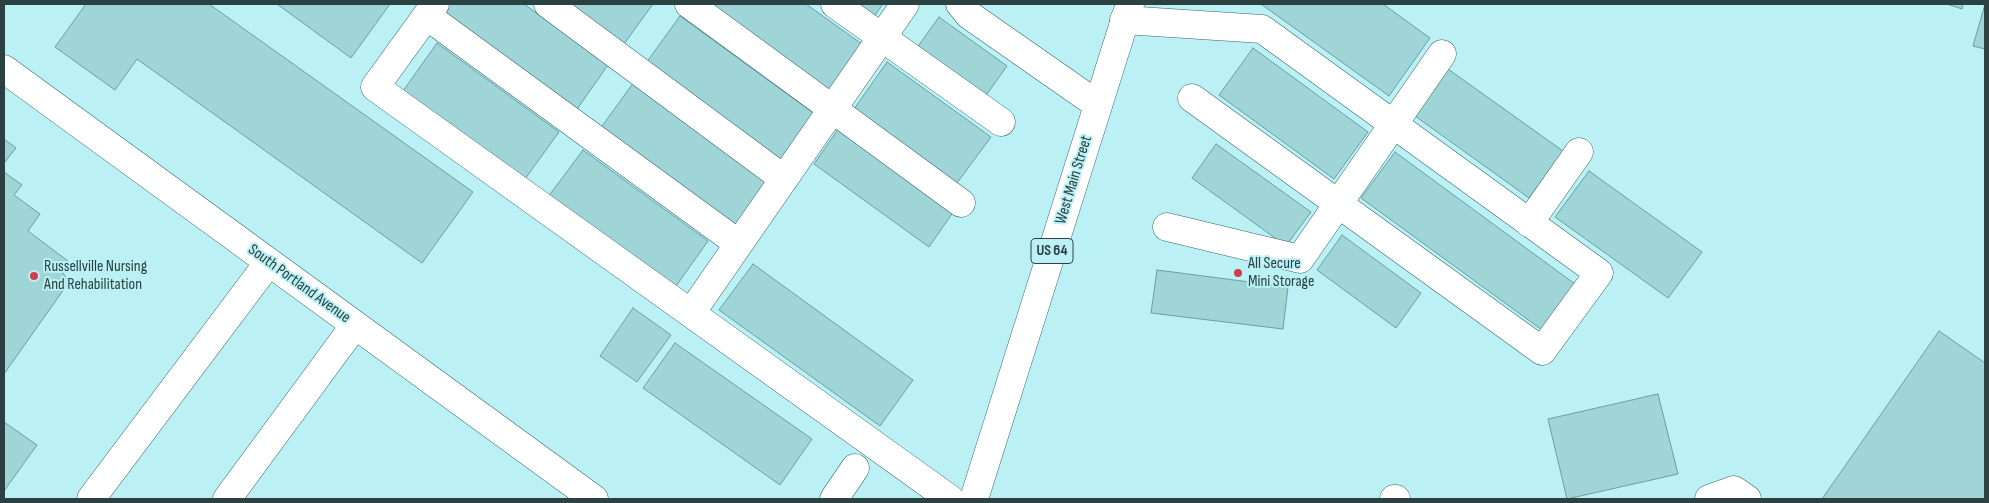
<!DOCTYPE html>
<html>
<head>
<meta charset="utf-8">
<style>
  body { margin:0 }
  #map { position:relative; width:1989px; height:503px; overflow:hidden; background:#bbf1f4; font-family:"Sofia Sans Condensed",sans-serif }
  canvas { display:block }
  .frame { position:absolute; inset:0; border:5px solid #2b4142; pointer-events:none }
</style>
</head>
<body>
<div id="map">
<canvas width="1989" height="503"></canvas>
<div class="frame"></div>
</div>
<script>
const ctx = document.querySelector('canvas').getContext('2d');
ctx.lineJoin = 'round';
function fill(path, color) {
  ctx.fillStyle = color;
  ctx.fill(path, 'evenodd');
}
function toPath(rows) {
  const path = new Path2D();
  for (const r of rows) {
    path.moveTo(r[0], r[1]);
    for (let i = 2; i < r.length; i += 2) path.lineTo(r[i], r[i + 1]);
  }
  return path;
}
function trace(path, color, width, dash) {
  ctx.strokeStyle = color;
  ctx.lineWidth = width;
  ctx.lineCap = dash ? 'butt' : 'round';
  ctx.setLineDash(dash || []);
  ctx.stroke(path);
}
function label(font, color, halo, rows, align = 'center') {
  ctx.font = font + ' "Sofia Sans Condensed",sans-serif';
  ctx.lineWidth = 4;
  ctx.setLineDash([]);
  ctx.textBaseline = 'middle';
  ctx.strokeStyle = halo;
  ctx.fillStyle = color;
  for (const [text, x, y, turn = 0] of rows) {
    ctx.save();
    ctx.translate(x, y);
    ctx.rotate((+turn || 0) * Math.PI / 180);
    ctx.textAlign = isNaN(turn) ? turn : align;
    if (halo) ctx.strokeText(text, 0, 0);
    ctx.fillText(text, 0, 0);
    ctx.restore();
  }
}
const building = toPath([
  [86,4,209,4,473,192,422,263,137,59,115,90,55,47,86,4],
  [277,4,390,4,351,58,277,4],
  [448,4,524,4,608,65,575,112,440,13,448,4],
  [568,4,653,4,624,44,568,4],
  [708,4,806,4,866,47,832,94,708,4],
  [852,4,883,4,872,19,852,4],
  [1261,4,1383,4,1430,38,1389,96,1261,4],
  [1947,4,1963,4,1962,9,1947,4],
  [1985,4,1985,49,1973,46,1985,4],
  [680,16,816,115,781,162,646,63,680,16],
  [939,17,1007,66,982,101,914,52,939,17],
  [437,43,559,132,525,179,403,91,437,43],
  [1253,48,1368,132,1334,179,1219,95,1253,48],
  [887,62,991,137,957,183,854,109,887,62],
  [1448,69,1563,151,1529,198,1415,116,1448,69],
  [634,82,769,180,735,227,600,129,634,82],
  [839,128,954,211,929,247,814,164,839,128],
  [4,139,16,148,4,163,4,139],
  [1216,144,1311,212,1286,246,1192,178,1216,144],
  [583,150,708,241,674,289,548,197,583,150],
  [1395,152,1575,284,1542,330,1361,198,1395,152],
  [1589,171,1702,252,1668,298,1555,217,1589,171],
  [4,172,22,185,14,195,40,214,28,231,68,261,61,270,69,282,4,374,4,172],
  [1342,235,1421,293,1396,328,1317,270,1342,235],
  [753,264,913,380,880,426,719,310,753,264],
  [1157,270,1288,287,1283,329,1151,313,1157,270],
  [633,308,671,335,637,382,600,356,633,308],
  [1939,331,1985,363,1985,499,1822,499,1939,331],
  [675,343,812,439,780,485,643,388,675,343],
  [1658,394,1678,474,1567,499,1548,419,1658,394],
  [4,422,37,445,4,491,4,422]
]);
const minor = toPath([
  [435,4,375,87,950,499],
  [548,4,784,179],
  [689,4,961,203],
  [835,4,1001,122],
  [960,4,969,15,1098,105],
  [427,16,739,244],
  [1124,20,1262,29,1599,273,1542,351,1192,98],
  [4,69,594,499],
  [1529,223,1579,152],
  [1167,227,1300,259,1442,54],
  [691,313,905,4],
  [91,499,269,262],
  [227,499,355,325],
  [834,499,855,468],
  [1394,499,1396,499],
  [1709,499,1734,490,1747,499]
]);
const major = toPath([
  [974,499,1130,4]
]);
const markers = [
  [1238,273,5,"#cf3f4b"],
  [34,276,5,"#cf3f4b"]
];
const shields = [
  [1052,251,42]
];
const shieldNames = [
  ["US 64",1052,251]
];
const streetNames = [
  ["West Main Street",1074,180,-73],
  ["South Portland Avenue",299,284,36]
];
const poiNames = [
  ["All Secure",1248,264],
  ["Mini Storage",1248,282],
  ["Russellville Nursing",44,267],
  ["And Rehabilitation",44,285]
];
fill(building, '#a0d5d8');
trace(building, '#6b9ea1', 1);
trace(minor, '#336669', 29);
trace(major, '#336669', 29);
trace(minor, '#fff', 28);
trace(major, '#fff', 28);
for (const [x, y, r, color] of markers) {
  const dot = new Path2D();
  dot.arc(x, y, r, 0, 2 * Math.PI);
  ctx.fillStyle = color;
  ctx.fill(dot);
  trace(dot, '#bbf1f4', 2);
}
for (const [x, y, w] of shields) {
  const box = new Path2D();
  box.roundRect(x - w / 2, y - 12.5, w, 25, 4);
  ctx.fillStyle = '#bbf1f4';
  ctx.fill(box);
  trace(box, '#2b4142', 1);
}
label('bold 15px', '#2b4142', null, shieldNames);
label('16px', '#2b4142', '#bbf1f4', streetNames);
label('16px', '#2b4142', '#bbf1f4', poiNames, 'left');
</script>
</body>
</html>
